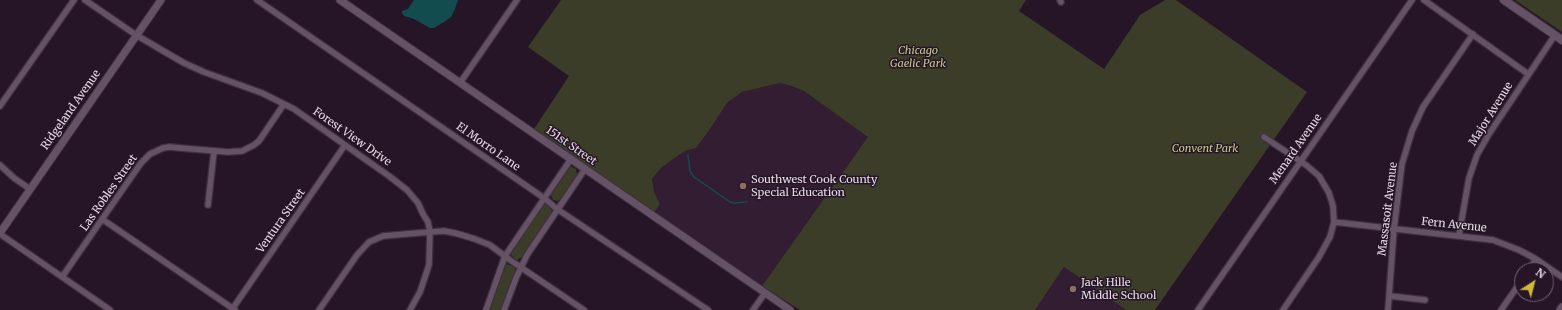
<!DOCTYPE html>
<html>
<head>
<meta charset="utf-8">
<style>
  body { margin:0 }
  #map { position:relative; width:1562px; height:310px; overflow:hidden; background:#261527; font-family:Merriweather,serif }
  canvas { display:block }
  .north { position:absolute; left:1514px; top:262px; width:40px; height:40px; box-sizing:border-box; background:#261527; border:1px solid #726373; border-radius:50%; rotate:36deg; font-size:11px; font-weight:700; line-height:16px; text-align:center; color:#e5d9e5 }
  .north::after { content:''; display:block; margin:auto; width:14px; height:18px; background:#ceb938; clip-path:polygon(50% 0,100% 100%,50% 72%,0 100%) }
</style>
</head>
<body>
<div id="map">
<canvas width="1562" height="310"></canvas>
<div class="north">N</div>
</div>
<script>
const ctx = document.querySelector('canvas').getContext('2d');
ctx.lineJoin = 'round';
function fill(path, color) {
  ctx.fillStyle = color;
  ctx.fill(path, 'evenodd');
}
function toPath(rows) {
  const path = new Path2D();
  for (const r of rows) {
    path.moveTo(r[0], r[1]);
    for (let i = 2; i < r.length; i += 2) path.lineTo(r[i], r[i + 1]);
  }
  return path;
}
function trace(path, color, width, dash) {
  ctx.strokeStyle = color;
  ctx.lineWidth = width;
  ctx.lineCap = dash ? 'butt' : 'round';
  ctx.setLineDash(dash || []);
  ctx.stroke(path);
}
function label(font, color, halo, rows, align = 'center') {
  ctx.font = font + ' Merriweather,serif';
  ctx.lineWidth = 3;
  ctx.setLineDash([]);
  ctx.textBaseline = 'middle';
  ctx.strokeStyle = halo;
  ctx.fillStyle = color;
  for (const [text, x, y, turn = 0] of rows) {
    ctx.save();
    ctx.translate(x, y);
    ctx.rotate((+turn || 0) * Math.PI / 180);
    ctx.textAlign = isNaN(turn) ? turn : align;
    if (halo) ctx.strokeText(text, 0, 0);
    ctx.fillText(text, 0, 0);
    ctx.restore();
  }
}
const built = toPath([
  [780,83,804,91,869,137,762,286,654,213,660,204,654,192,652,179,661,168,673,159,685,151,696,148,710,129,727,103,742,92],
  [1064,267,1126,310,1035,310]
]);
const green = toPath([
  [561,0,1026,0,1019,11,1104,69,1140,15,1165,0,1176,0,1307,92,1155,310,1126,310,1064,267,1035,310,800,310,762,286,868,137,804,91,791,86,780,83,742,92,727,103,710,129,696,148,685,151,673,159,661,168,652,179,654,192,660,204,654,213,534,129,569,76,528,47],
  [1515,0,1562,0,1562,32],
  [570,166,576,169,577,174,561,199,558,201,553,200,550,194,567,168],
  [544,204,552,208,551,214,522,257,517,260,515,259,511,255,512,249],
  [506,264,515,267,515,273,501,310,488,310]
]);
const water = toPath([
  [414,0,458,0,455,9,451,17,444,22,434,28,430,28,414,19,404,16,402,13,402,11,408,9]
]);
const stream = toPath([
  [688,155,690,171,694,177,730,202,734,203,747,202]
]);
const minor = toPath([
  [85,0,136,35,184,63,204,72,262,93,294,109,389,176,407,190,418,203,423,214,428,222,430,232,444,231,455,233,475,239,490,245,510,260,584,310],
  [257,0,544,198,557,209,708,310],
  [1060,0,1061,2],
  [1424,0,1528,74],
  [460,83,517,0],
  [0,106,74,0],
  [1264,137,1306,165,1319,176,1329,193,1333,206,1334,222,1330,237,1319,257,1283,310],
  [0,165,14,178,30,189],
  [208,205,214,151],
  [102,219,235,310],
  [1334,222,1493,240,1519,250,1536,259,1562,277],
  [0,234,110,310],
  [1459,235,1469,178,1477,155,1489,134,1555,35],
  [1529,270,1536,259],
  [62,277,141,163,150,154,163,148,169,147,228,152,242,151,254,145,259,141,284,104],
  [1390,296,1425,300],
  [233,308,345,145],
  [319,310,357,255,369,242,383,236,430,232,429,265,420,292,410,310],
  [486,310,505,256,571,159],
  [504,310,516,278,527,255,585,169],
  [753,310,765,293],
  [1198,310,1412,0],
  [1388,310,1394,229,1402,164,1412,131,1423,107,1473,34],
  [1501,310,1522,280]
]);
const tertiary = toPath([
  [340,0,790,310],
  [0,233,161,0],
  [1560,310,1562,307]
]);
const secondary = toPath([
  [1504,0,1562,40]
]);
const markers = [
  [743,186,4,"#8d6e63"],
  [1073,289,4,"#8d6e63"]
];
const parkNames = [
  ["Chicago",918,51],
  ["Gaelic Park",918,64],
  ["Convent Park",1205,149]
];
const streetNames = [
  ["Ridgeland Avenue",71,110,-55],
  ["Major Avenue",1491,114,-58],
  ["Forest View Drive",352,137,35],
  ["151st Street",571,146,35],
  ["El Morro Lane",488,147,35],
  ["Menard Avenue",1296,149,-55],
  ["Las Robles Street",109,193,-55],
  ["Massasoit Avenue",1388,209,-83],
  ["Ventura Street",281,221,-55],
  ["Fern Avenue",1454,225,6]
];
const poiNames = [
  ["Southwest Cook County",751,180],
  ["Special Education",751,193],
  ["Jack Hille",1081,283],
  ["Middle School",1081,296]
];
fill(built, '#331d33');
fill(green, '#3b3d28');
fill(water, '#134c4f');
trace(stream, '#134c4f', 1.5);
trace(minor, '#3e313e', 8);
trace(tertiary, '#3e313e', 9);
trace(secondary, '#3e313e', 10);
trace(minor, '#665266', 5.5);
trace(tertiary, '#665266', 7);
trace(secondary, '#665266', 8);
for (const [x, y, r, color] of markers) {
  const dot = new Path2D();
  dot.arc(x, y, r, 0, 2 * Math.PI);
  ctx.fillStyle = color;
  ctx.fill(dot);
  trace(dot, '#261527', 1.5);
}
label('italic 11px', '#c4cb89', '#261527', parkNames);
label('11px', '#e5d9e5', '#261527', streetNames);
label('11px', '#e5d9e5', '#261527', poiNames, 'left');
</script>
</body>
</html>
